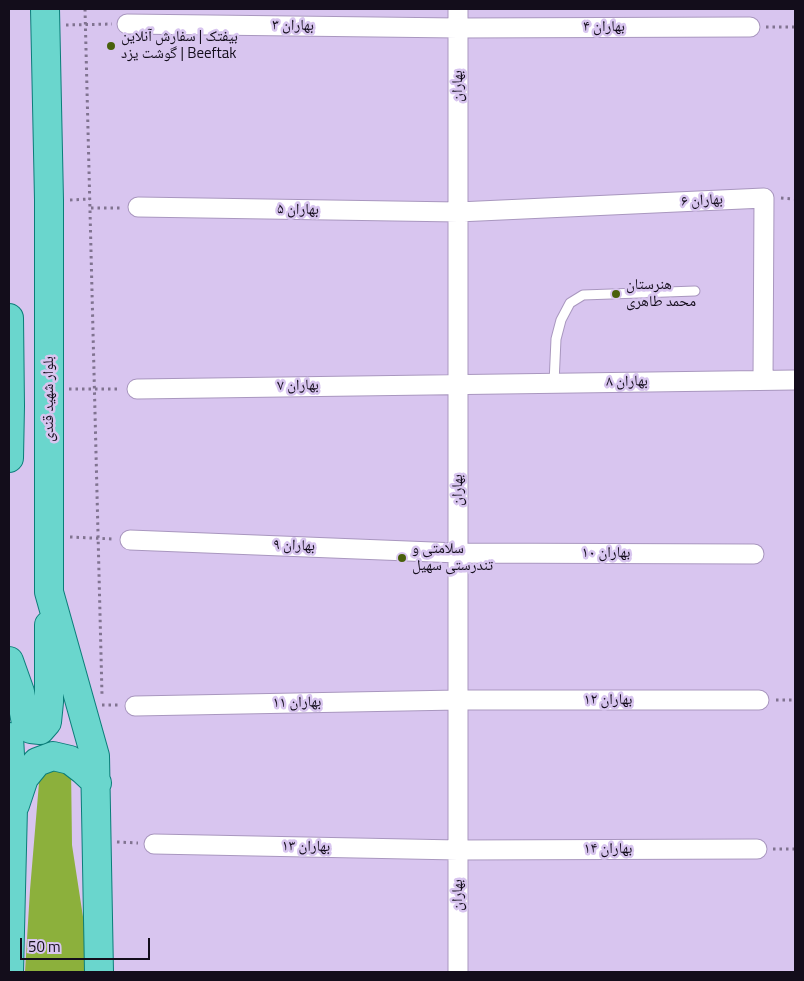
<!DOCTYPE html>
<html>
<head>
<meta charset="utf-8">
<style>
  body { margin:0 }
  #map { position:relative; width:804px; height:981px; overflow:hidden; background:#d8c5ef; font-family:"Titillium Web",sans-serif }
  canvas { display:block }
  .frame { position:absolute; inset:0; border:10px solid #130d1b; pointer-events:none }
  .scale { position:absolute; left:20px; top:938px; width:130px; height:22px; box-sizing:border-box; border:2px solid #130d1b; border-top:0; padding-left:6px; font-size:15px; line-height:18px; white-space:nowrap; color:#130d1b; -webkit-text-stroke:4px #d8c5ef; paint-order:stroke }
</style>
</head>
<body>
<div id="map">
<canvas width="804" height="981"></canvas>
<div class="frame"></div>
<div class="scale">50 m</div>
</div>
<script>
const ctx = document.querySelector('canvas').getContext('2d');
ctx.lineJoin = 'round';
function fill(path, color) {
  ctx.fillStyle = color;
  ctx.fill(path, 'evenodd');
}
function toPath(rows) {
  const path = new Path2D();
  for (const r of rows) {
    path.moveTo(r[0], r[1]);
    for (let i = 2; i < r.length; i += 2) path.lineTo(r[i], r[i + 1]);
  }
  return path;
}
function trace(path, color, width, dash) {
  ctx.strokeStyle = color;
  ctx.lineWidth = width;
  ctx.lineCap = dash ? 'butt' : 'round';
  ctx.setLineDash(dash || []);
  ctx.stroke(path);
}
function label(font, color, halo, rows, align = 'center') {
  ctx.font = font + ' "Titillium Web","Noto Naskh Arabic",sans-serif';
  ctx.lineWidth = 5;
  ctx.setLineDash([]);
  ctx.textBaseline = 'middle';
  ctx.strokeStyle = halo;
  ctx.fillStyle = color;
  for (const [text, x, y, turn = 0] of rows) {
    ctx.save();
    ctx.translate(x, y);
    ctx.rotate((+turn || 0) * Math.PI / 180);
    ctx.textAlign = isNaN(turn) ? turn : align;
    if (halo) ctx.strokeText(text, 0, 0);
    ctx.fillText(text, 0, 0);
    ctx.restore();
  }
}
const forest = toPath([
  [71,767,72,845,85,930,85,972,25,972,30,890,40,771]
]);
const path = toPath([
  [85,9,102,695],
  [66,25,112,24],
  [766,27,795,27],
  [781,198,795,199],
  [70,200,90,199],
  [91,208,123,208],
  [69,389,121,389],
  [70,537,113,539],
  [776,700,795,700],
  [102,705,118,705],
  [117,842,138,843],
  [773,849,795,849]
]);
const lane = toPath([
  [554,383,556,339,561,320,570,303,583,295,695,291]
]);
const street = toPath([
  [127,24,458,28,750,27],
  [138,207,458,212,764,198,763,380],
  [137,389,795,380],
  [130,540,458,553,754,554],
  [135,706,458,700,759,700],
  [154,844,458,850,757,849],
  [458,972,458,9]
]);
const primary = toPath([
  [45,9,49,200,49,592,95,756,99,972],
  [9,318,10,406,9,458],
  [9,661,20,692,26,723,31,729,40,730,47,722,49,702,49,625],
  [9,737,13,808,9,972],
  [15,805,24,778,37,762,53,756,70,760,83,770,97,783]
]);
const markers = [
  [111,46,5,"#49600c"],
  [616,294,5,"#49600c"],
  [402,558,5,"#49600c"]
];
const streetNames = [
  ["بهاران ۳",293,26,1],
  ["بهاران ۴",604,27],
  ["بهاران",458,86,-90],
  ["بهاران ۶",702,201,-3],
  ["بهاران ۵",298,210,1],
  ["بهاران ۸",627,382,-1],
  ["بهاران ۷",298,386,-1],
  ["بلوار شهید قندی",49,399,-90],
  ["بهاران",458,490,-90],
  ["بهاران ۹",294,546,2],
  ["بهاران ۱۰",606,553],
  ["بهاران ۱۲",608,700],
  ["بهاران ۱۱",297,703,-1],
  ["بهاران ۱۳",306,847,1],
  ["بهاران ۱۴",608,849],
  ["بهاران",458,895,-90]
];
const poiNames = [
  ["بیفتک | سفارش آنلاین",121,37],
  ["گوشت یزد | Beeftak",121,54],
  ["هنرستان",626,285],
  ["محمد طاهری",626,302],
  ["سلامتی و",412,549],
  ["تندرستی سهیل",412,566]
];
fill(forest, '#8cb03c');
trace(lane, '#a997bf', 11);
trace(street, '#a997bf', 21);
trace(primary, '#0b7d79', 30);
trace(path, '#807390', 3, [2.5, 4]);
trace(lane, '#fff', 9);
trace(street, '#fff', 19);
trace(primary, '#6ad6cd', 28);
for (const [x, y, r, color] of markers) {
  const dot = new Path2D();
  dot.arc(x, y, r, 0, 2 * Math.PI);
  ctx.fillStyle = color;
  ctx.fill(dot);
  trace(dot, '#d8c5ef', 2);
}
label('15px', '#130d1b', '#d8c5ef', streetNames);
label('15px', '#130d1b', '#d8c5ef', poiNames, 'left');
</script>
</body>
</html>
